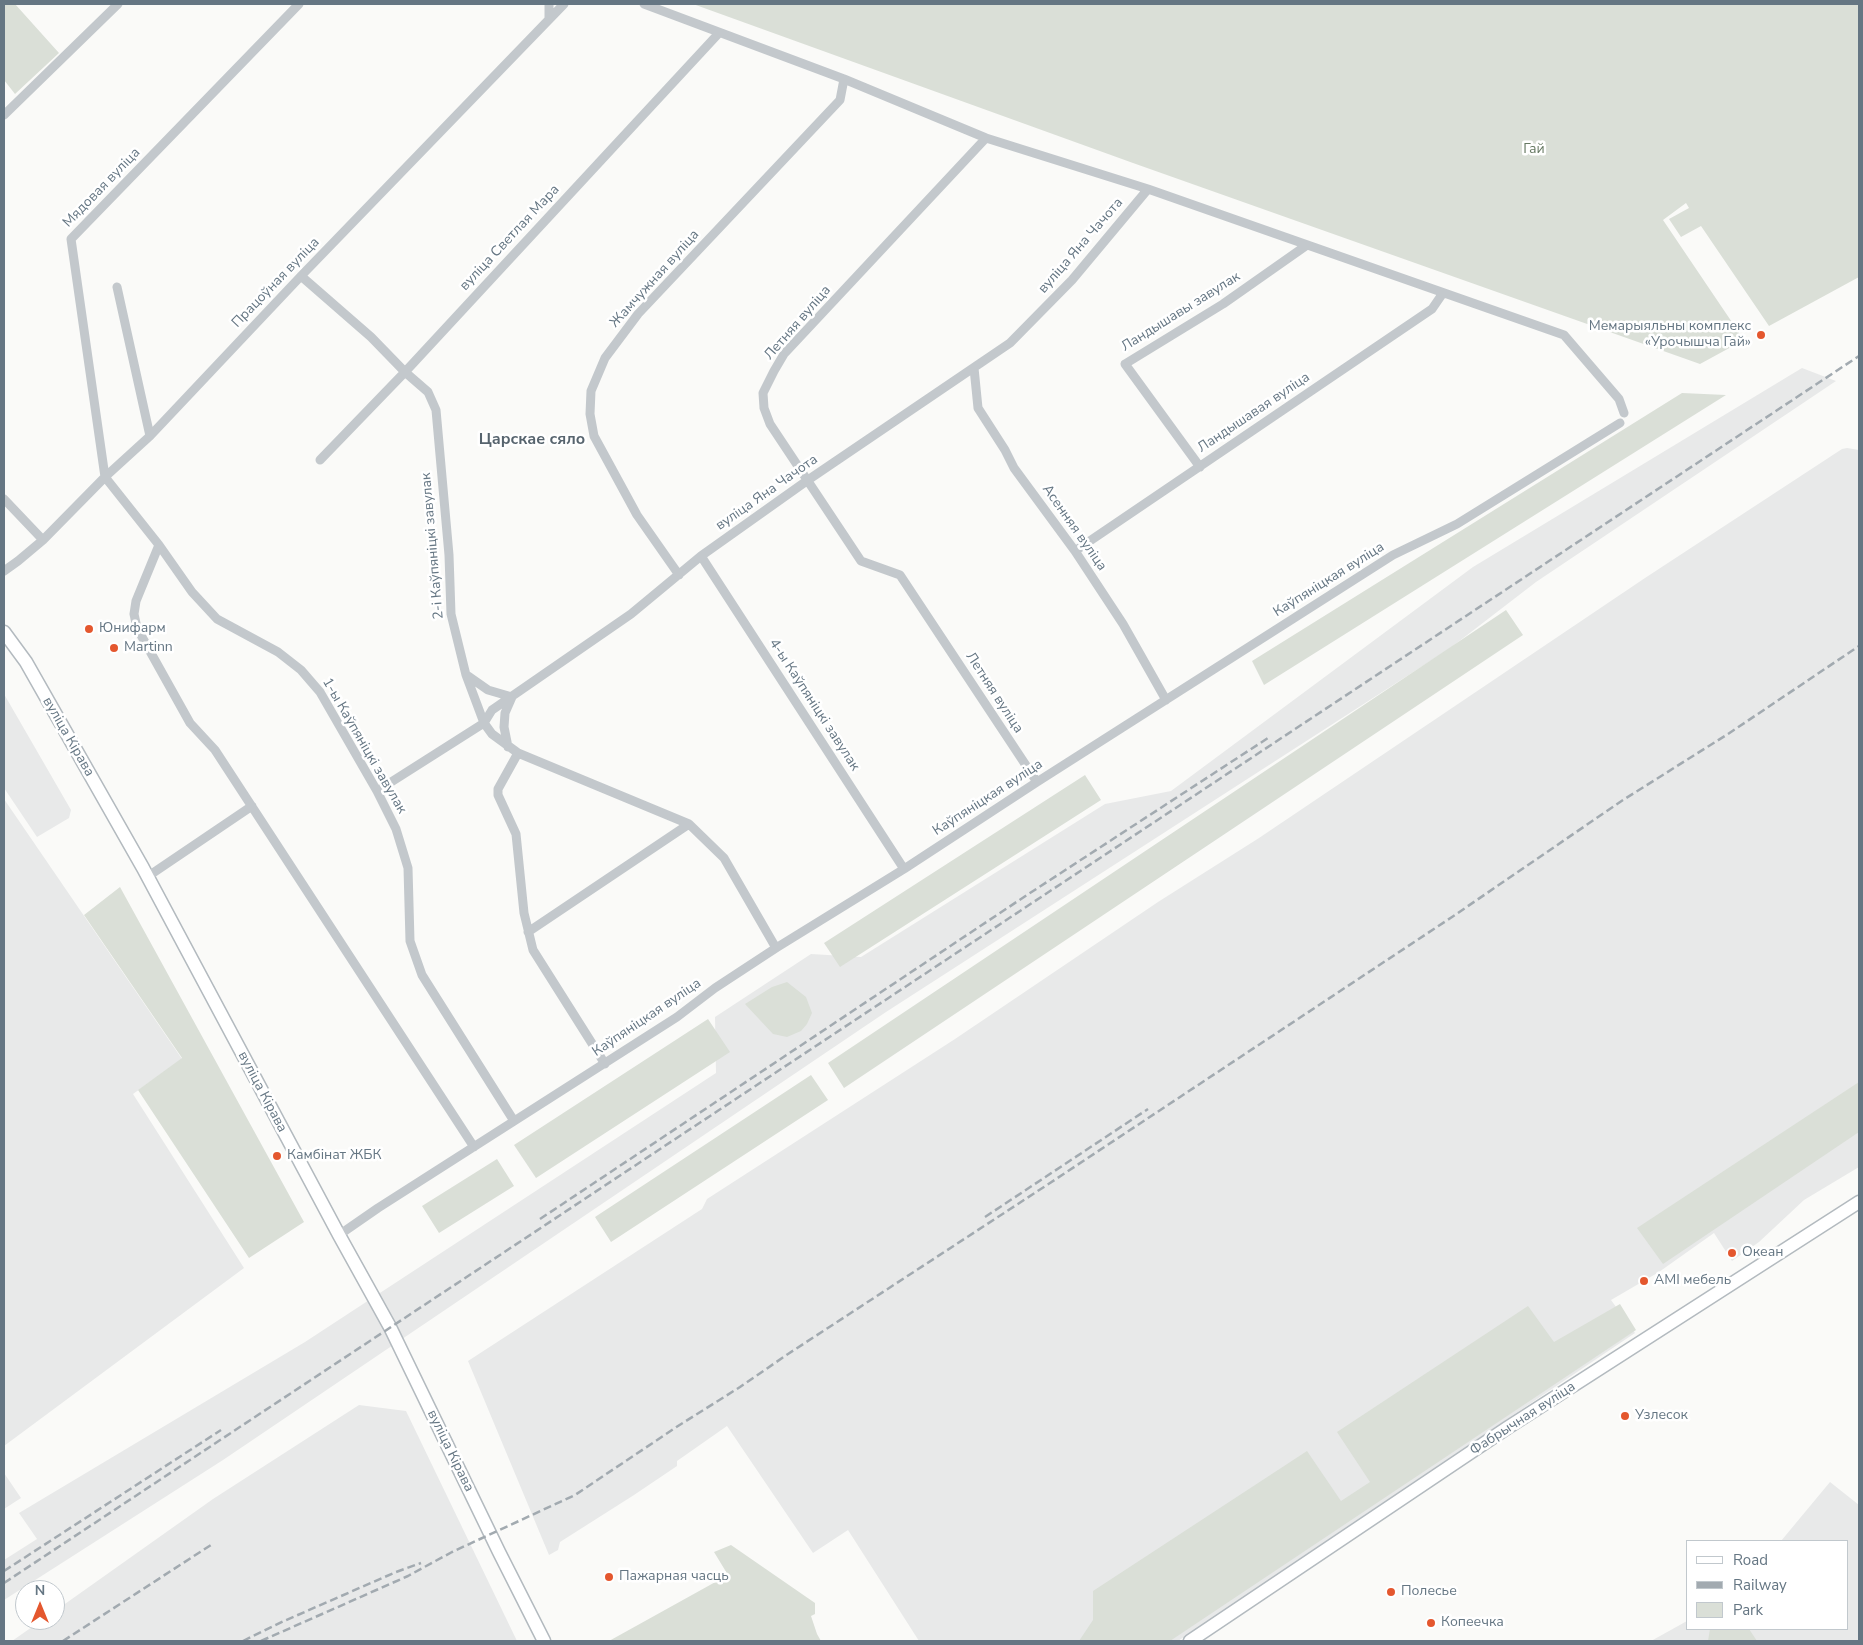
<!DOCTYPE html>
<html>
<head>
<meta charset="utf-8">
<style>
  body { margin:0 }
  #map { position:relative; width:1863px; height:1645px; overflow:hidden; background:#fafaf8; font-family:"Nunito Sans",sans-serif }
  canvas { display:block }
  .frame { position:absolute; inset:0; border:5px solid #657683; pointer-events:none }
  .legend { position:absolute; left:1686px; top:1540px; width:162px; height:90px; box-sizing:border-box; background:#fff; border:1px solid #c1c8cd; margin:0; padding:6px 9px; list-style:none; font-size:15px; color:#657683 }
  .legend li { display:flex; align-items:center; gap:10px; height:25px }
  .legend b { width:25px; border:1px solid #c1c8cd }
  .north { position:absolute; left:15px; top:1580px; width:50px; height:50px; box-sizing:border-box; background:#fff; border:1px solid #c1c8cd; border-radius:50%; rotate:0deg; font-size:14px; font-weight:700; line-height:20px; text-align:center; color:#657683 }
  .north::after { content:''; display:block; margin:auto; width:18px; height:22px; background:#e4572e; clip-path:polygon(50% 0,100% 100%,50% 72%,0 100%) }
</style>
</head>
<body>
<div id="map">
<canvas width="1863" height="1645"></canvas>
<div class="frame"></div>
<ul class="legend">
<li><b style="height:6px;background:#fff"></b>Road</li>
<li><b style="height:6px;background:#a2aab0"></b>Railway</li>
<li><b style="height:14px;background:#dadfd7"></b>Park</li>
</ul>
<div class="north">N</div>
</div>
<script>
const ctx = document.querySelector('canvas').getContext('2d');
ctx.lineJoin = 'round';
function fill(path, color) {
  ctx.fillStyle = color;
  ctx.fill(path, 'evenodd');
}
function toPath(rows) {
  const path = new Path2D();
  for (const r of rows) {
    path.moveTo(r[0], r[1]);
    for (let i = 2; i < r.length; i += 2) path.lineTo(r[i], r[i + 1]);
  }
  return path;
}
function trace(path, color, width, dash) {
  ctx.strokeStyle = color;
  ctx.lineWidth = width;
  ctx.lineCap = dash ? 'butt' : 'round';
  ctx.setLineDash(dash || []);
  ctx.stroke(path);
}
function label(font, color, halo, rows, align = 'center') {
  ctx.font = font + ' "Nunito Sans",sans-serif';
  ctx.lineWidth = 5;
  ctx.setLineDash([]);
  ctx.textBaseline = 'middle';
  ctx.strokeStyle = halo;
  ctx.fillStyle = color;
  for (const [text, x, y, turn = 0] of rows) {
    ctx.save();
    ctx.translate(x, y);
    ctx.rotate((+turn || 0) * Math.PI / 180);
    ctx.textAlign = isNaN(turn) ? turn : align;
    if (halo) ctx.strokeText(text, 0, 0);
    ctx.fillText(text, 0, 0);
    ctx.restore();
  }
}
const built = toPath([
  [1802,368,1836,381,1536,582,1449,649,886,1012,223,1460,4,1600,4,1560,37,1539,19,1513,305,1342,716,1073,715,1017,811,954,861,957,1105,804,1171,791,1473,567],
  [1847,448,1859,450,1859,1167,1804,1200,1759,1242,1732,1261,1714,1233,1659,1272,1611,1300,1635,1333,1178,1641,919,1641,848,1530,813,1553,727,1426,677,1461,677,1466,634,1495,560,1542,558,1550,549,1555,468,1361,702,1209,707,1199,955,1039,1158,902,1259,838,1645,578,1842,449],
  [4,694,71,810,69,818,37,837,4,788],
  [4,799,182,1059,133,1094,244,1268,4,1446],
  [359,1405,406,1411,517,1641,12,1641,42,1620,55,1620,55,1611,213,1499],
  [4,1473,21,1498,4,1509],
  [1830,1482,1859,1505,1859,1639,1857,1641,1651,1641,1687,1621,1687,1629,1847,1629,1847,1541,1781,1541]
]);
const green = toPath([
  [4,4,15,4,59,53,15,94,4,80],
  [693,4,1859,4,1859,277,1769,326,1701,226,1681,237,1669,219,1689,208,1686,203,1663,220,1744,340,1700,364,1133,163],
  [1682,393,1726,395,1264,685,1252,661],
  [1506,610,1523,635,844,1088,828,1063],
  [1085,775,1101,800,840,967,824,943],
  [120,887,304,1222,249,1258,138,1090,182,1058,84,915],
  [787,982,806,997,812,1013,807,1024,801,1031,787,1037,773,1034,745,1004,772,987],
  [708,1019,730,1052,536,1178,514,1145],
  [811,1075,828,1100,611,1242,595,1217],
  [1859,1082,1859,1132,1663,1264,1637,1228],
  [497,1159,514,1186,439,1233,422,1206],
  [1620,1304,1636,1330,1170,1641,1079,1641,1093,1620,1093,1591,1307,1451,1341,1501,1370,1482,1337,1432,1528,1306,1554,1342],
  [731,1545,815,1603,815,1614,811,1616,817,1634,821,1641,609,1641,728,1575,714,1552],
  [1710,1629,1749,1629,1757,1641,1708,1641]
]);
const street = toPath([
  [299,4,71,239,105,477,159,545,192,592,217,619,278,652,301,670,320,692,377,791,396,829,408,868,410,941,422,975,514,1121],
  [549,4,549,19],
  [644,4,844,79,986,138,1148,189,1564,335,1619,399,1624,413],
  [4,115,118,4],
  [986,138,784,354,774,371,763,393,764,408,770,424,861,561,900,575,1037,782],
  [301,276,371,337,405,372,428,392,436,410,449,555,451,614,466,675,484,723,492,734,518,753,689,824,724,858,776,948],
  [117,287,150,436],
  [974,368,978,408,1005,450,1014,468,1075,551,1123,624,1166,700],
  [320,460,405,372,719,33],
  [1200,467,1125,364,1223,304,1307,245],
  [4,499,43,540],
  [159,545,136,601,134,614,137,628,190,723,215,750,474,1147],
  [1075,551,1432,309,1443,293],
  [701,556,904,869],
  [4,571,18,561,43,540,105,477,150,436,301,276,564,4],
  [679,575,637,515,594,436,590,414,591,391,605,358,638,314,840,100,844,79],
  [468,676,488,690,512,697,505,713,504,727,508,747],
  [518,753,498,789,498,795,516,834,524,913,533,950,605,1064],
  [377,791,484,723,492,710,631,614,701,556,808,480,1010,343,1072,280,1148,189],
  [147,877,252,806],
  [528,932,689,824],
  [339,1235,378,1208,677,1017,715,988,776,948,904,869,1037,782,1393,555,1457,524,1620,423]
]);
const secondary = toPath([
  [4,632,26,662,143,868,339,1235,390,1327,499,1552,544,1641],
  [1190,1641,1507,1428,1859,1202]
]);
const rail = toPath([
  [985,1217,1148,1109],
  [540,1219,1027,895,1268,738],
  [4,1571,221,1430],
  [4,1583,1859,356],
  [63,1641,214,1543],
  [243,1641,284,1621,396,1572,421,1563],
  [261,1641,408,1576,452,1552,575,1495,678,1426,740,1387,788,1354,1050,1183,1452,917,1623,800,1728,734,1859,646]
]);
const markers = [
  [1761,335,5,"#e4572e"],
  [89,629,5,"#e4572e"],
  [114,648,5,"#e4572e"],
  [277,1156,5,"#e4572e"],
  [1732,1253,5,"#e4572e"],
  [1644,1281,5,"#e4572e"],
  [1625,1416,5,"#e4572e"],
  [609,1577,5,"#e4572e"],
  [1391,1592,5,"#e4572e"],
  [1431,1623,5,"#e4572e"]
];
const parkNames = [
  ["Гай",1534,150]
];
const streetNames = [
  ["Мядовая вуліца",102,188,-46],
  ["вуліца Светлая Мара",510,238,-47],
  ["вуліца Яна Чачота",1081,246,-49],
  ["Жамчужная вуліца",655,279,-48],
  ["Працоўная вуліца",276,283,-46],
  ["Ландышавы завулак",1181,312,-32],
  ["Летняя вуліца",798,323,-49],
  ["Ландышавая вуліца",1254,413,-34],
  ["вуліца Яна Чачота",767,493,-35],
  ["Асенняя вуліца",1074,528,55],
  ["2-і Каўпяніцкі завулак",433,546,-95],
  ["Каўпяніцкая вуліца",1329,580,-32],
  ["Летняя вуліца",994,693,57],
  ["4-ы Каўпяніцкі завулак",814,705,57],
  ["вуліца Кірава",68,737,60],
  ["1-ы Каўпяніцкі завулак",364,746,60],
  ["Каўпяніцкая вуліца",988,798,-33],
  ["Каўпяніцкая вуліца",647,1018,-34],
  ["вуліца Кірава",262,1092,62],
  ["Фабрычная вуліца",1523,1419,-33],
  ["вуліца Кірава",450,1451,64]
];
const poiNames = [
  ["Мемарыяльны комплекс",1751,327,"right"],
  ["«Урочышча Гай»",1751,343,"right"],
  ["Юнифарм",99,629],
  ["Martinn",124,648],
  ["Камбінат ЖБК",287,1156],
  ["Океан",1742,1253],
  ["AMI мебель",1654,1281],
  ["Узлесок",1635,1416],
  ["Пажарная часць",619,1577],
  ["Полесье",1401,1592],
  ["Копеечка",1441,1623]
];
const quarterNames = [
  ["Царскае сяло",532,440]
];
fill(built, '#e8e9e9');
fill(green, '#dadfd7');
trace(secondary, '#b3babf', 15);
trace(street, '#c3c8cc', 9);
trace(secondary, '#fff', 12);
trace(rail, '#a2aab0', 2.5, [8, 4]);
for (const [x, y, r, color] of markers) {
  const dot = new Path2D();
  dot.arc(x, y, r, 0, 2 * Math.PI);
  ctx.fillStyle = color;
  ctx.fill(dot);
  trace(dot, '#fff', 2);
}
label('14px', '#687a64', '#fff', parkNames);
label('14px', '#657683', '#fff', streetNames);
label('14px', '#657683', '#fff', poiNames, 'left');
label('bold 16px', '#57646e', '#fff', quarterNames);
</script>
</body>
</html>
